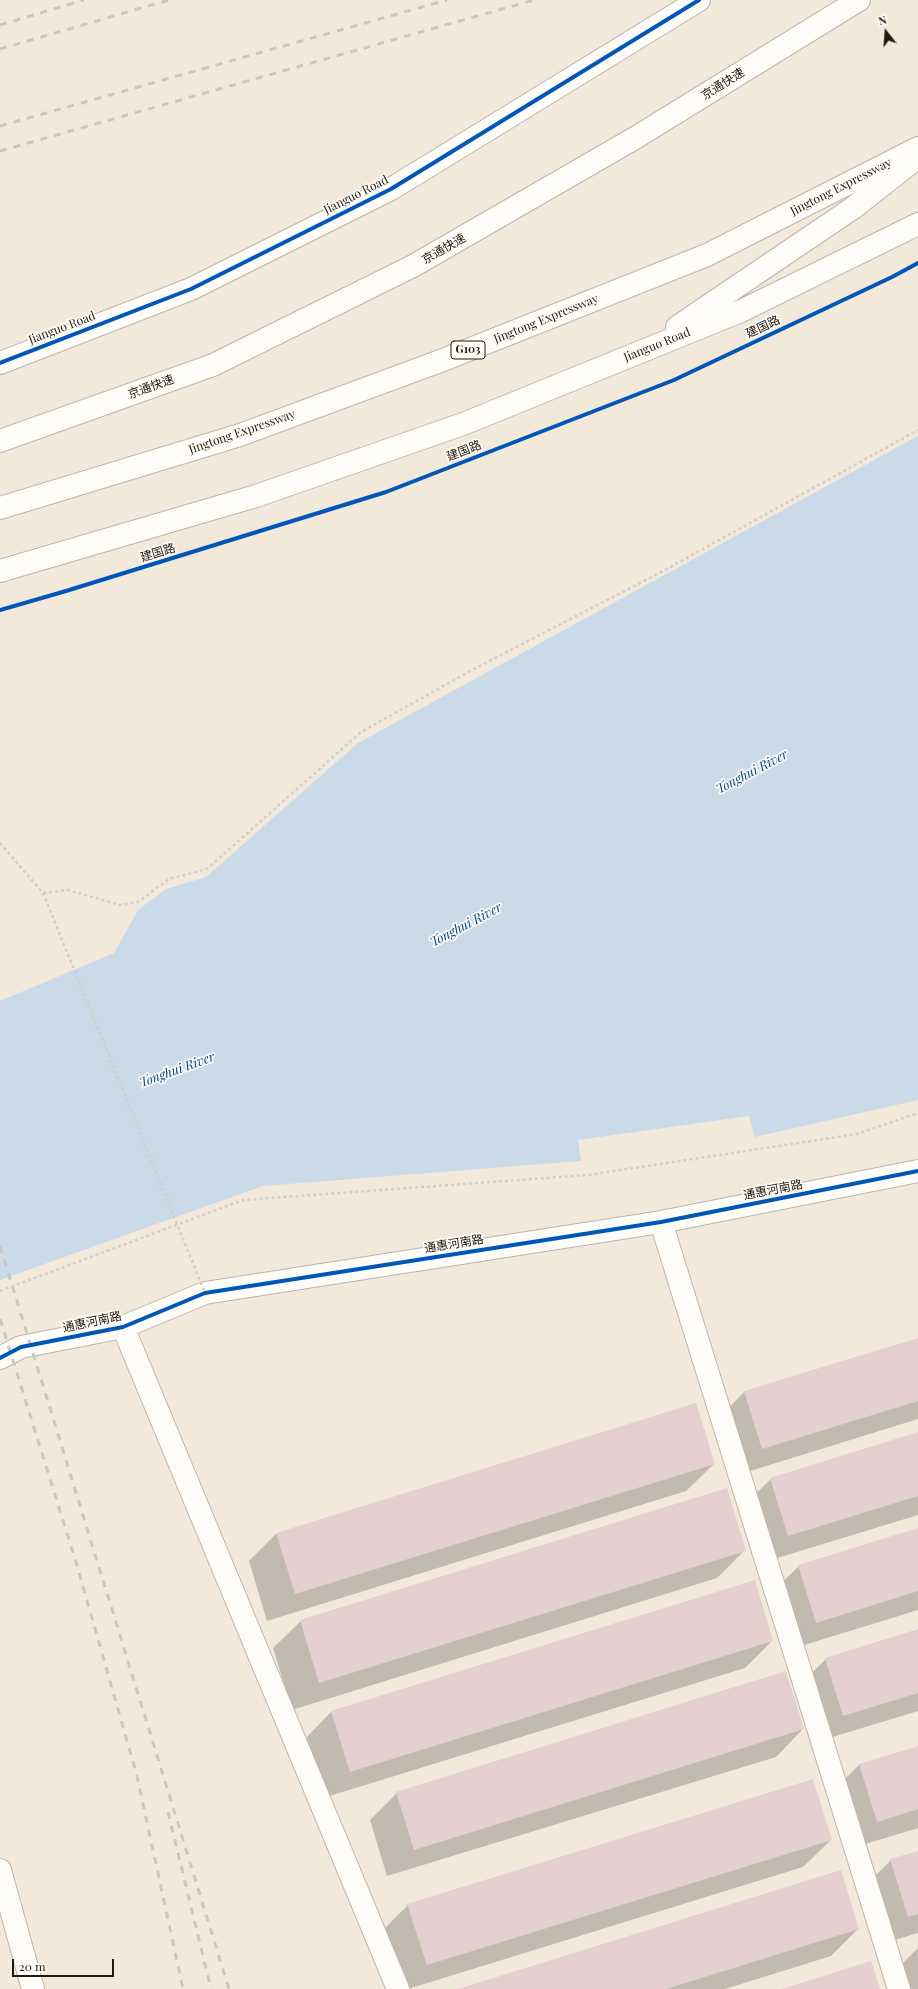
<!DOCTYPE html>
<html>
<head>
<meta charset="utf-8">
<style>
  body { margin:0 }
  #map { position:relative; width:918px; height:1989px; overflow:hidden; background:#f2e9da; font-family:"Playfair Display",serif }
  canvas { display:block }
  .north { position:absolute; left:866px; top:12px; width:40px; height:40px; -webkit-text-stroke:3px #fefaf5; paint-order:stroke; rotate:343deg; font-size:11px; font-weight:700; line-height:16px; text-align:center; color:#1f190f }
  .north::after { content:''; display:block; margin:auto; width:14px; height:18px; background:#1f190f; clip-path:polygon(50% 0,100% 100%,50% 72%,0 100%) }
  .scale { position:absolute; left:12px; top:1959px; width:102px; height:18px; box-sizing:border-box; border:2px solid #1f190f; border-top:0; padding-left:5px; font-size:12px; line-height:14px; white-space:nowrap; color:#1f190f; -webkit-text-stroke:3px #fefaf5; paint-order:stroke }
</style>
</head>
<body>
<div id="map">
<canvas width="918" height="1989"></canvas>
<div class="north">N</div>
<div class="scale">20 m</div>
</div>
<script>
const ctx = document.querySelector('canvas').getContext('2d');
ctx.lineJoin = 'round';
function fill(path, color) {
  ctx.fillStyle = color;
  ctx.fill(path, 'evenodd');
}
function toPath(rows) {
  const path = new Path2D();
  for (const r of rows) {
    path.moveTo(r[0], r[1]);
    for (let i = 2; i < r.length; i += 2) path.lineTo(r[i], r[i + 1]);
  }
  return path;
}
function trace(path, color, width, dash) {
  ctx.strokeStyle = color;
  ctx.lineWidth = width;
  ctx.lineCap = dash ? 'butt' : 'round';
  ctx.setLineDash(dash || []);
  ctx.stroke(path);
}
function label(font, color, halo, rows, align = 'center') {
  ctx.font = font + ' "Playfair Display","Noto Sans SC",serif';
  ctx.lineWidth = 3.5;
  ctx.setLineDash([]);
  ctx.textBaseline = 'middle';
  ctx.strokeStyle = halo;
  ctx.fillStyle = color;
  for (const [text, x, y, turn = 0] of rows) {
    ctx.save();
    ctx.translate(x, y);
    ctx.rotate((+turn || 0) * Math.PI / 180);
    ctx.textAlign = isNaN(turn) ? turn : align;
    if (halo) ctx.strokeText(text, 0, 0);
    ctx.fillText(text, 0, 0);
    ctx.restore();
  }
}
const water = toPath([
  [918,436,918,1100,755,1137,749,1116,578,1140,581,1161,263,1186,0,1280,0,1001,114,953,138,910,166,889,206,877,358,743]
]);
const shadow = toPath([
  [918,1339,918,1419,734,1476,717,1420,744,1392],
  [695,1404,714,1464,686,1491,267,1621,249,1561,276,1534],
  [918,1434,918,1515,761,1563,743,1506,771,1479],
  [918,1529,918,1610,788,1650,771,1593,799,1566],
  [745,1550,717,1578,292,1710,273,1648,301,1621],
  [918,1630,918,1711,816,1742,798,1686,826,1659],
  [772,1641,745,1668,323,1798,305,1739,332,1711],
  [803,1729,776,1757,387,1876,370,1820,397,1793],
  [918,1747,918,1828,849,1849,832,1792,859,1765],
  [831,1840,803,1867,408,1989,381,1932,408,1905],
  [918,1852,918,1933,881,1944,863,1888,891,1860],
  [858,1929,831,1956,725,1989,460,1989],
  [918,1948,918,1989,895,1989,890,1976]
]);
const building = toPath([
  [918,1338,918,1401,762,1449,744,1391],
  [696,1403,715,1464,295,1594,276,1533],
  [918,1432,918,1496,788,1536,770,1478],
  [727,1488,746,1551,319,1683,300,1620],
  [918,1528,918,1591,816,1623,798,1565],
  [755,1580,773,1641,350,1772,331,1711],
  [918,1629,918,1693,843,1716,825,1658],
  [786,1671,804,1729,414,1850,396,1792],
  [918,1746,918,1809,877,1822,859,1764],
  [813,1779,832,1840,427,1965,407,1904],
  [918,1851,918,1914,908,1917,890,1859],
  [841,1870,859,1929,666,1989,458,1989],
  [871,1961,880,1989,782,1989]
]);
const path = toPath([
  [0,843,43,893,68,890,120,905,138,902,169,879,207,869,361,732,472,670,665,570,918,430],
  [0,1291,243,1200,588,1175,857,1134,918,1113]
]);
const street = toPath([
  [661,1222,899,1989],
  [123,1327,398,1989],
  [0,1358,21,1347,123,1327,205,1293,661,1222,918,1171],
  [0,1870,33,1989]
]);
const secondary = toPath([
  [677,327,853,208,918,157],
  [0,363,191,289,391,189,699,0],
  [0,571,256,496,463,424,741,311,918,224]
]);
const highway = toPath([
  [0,441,213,365,413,266,635,138,859,0],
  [0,508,240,435,443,360,707,255,918,148]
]);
const rail = toPath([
  [0,25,84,0],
  [0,49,169,0],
  [0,126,447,0],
  [0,151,534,0],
  [0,1246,229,1989],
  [0,1319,76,1562,137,1776,183,1989],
  [168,1812,211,1989]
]);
const pathBridge = toPath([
  [43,893,205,1293]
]);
const cycleway = toPath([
  [0,363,191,289,391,189,699,0],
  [0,610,66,591,386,492,674,380,892,277,918,263],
  [0,1358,21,1347,123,1327,205,1293,661,1222,918,1171]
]);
const shields = [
  [468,350,34]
];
const shieldNames = [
  ["G103",468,350]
];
const streetNames = [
  ["京通快速",723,84,-32],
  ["Jingtong Expressway",841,187,-27],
  ["Jianguo Road",356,195,-27],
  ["京通快速",444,249,-30],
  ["Jingtong Expressway",546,319,-22],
  ["建国路",763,327,-25],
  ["Jianguo Road",62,328,-21],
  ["Jianguo Road",657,345,-22],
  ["京通快速",151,387,-20],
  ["Jingtong Expressway",242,432,-19],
  ["建国路",464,451,-21],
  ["建国路",158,553,-17],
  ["通惠河南路",773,1190,-11],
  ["通惠河南路",454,1244,-9],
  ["通惠河南路",92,1322,-12]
];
const waterNames = [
  ["Tonghui River",752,772,-28],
  ["Tonghui River",466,925,-28],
  ["Tonghui River",177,1070,-20]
];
fill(water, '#cbdae9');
fill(shadow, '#0003');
fill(building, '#e5cfd0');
trace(street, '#bcb5a9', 24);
trace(secondary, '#bcb5a9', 24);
trace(highway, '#bcb5a9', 24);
trace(path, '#d2cfcb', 2.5, [3, 3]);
trace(street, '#fdfcf9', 22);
trace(secondary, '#fdfcf9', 22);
trace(highway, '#fdfcf9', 22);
trace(rail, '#cac8c4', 3, [7, 7]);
trace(pathBridge, '#d2cfcb', 2.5, [3, 3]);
trace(cycleway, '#0057b8', 4);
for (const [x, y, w] of shields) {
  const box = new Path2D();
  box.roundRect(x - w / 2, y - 9, w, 18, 3);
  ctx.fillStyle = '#fefaf5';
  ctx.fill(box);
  trace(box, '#1f190f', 1);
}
label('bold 11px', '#1f190f', null, shieldNames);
label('12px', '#1f190f', '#fefaf5', streetNames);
label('italic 13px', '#004b88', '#fefaf5', waterNames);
</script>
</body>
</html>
